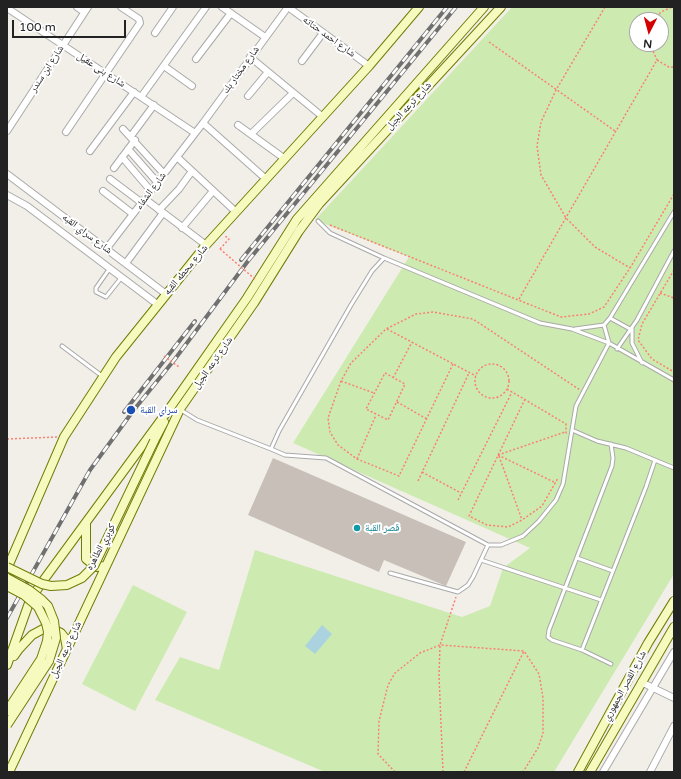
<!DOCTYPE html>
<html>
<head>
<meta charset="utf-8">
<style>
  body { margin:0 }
  #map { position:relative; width:681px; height:779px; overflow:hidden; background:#f2efe9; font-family:"Varela Round",sans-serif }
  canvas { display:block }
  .frame { position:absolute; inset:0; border:8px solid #222; pointer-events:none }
  .north { position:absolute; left:629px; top:12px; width:40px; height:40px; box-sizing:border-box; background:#fff; border:1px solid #a7a7a7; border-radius:50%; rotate:186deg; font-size:11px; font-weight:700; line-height:16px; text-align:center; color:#222 }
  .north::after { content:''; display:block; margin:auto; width:14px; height:18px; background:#d40000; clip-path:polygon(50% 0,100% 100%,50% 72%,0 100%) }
  .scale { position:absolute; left:12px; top:20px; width:114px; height:18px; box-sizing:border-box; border:2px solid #222; border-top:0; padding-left:5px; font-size:12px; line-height:14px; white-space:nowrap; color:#222; -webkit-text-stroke:3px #fff; paint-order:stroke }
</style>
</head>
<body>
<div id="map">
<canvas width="681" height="779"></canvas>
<div class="frame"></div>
<div class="north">N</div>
<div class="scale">100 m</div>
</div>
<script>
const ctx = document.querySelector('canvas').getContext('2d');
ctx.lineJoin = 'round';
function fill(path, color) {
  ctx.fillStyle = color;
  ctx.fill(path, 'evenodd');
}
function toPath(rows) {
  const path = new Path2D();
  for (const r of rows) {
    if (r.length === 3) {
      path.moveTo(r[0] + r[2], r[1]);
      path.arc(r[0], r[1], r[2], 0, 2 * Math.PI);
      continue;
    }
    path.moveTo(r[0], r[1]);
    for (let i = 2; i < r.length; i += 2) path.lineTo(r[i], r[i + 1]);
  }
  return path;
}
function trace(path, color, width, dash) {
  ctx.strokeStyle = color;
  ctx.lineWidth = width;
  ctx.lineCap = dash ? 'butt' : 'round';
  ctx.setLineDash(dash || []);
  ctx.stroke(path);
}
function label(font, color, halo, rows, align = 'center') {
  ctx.font = font + ' "Varela Round","Noto Naskh Arabic",sans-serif';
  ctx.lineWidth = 4;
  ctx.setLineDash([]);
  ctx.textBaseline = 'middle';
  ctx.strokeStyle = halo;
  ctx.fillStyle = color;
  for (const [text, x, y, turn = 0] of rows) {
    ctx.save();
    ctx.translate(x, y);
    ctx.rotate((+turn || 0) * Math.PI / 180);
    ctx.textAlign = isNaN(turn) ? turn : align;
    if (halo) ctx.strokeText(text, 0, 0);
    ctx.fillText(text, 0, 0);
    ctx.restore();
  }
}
const grass = toPath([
  [512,7,674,7,674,574,554,772,325,772,155,700,180,657,219,670,255,550,462,617,490,606,503,568,530,548,293,443,409,257,315,220],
  [637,20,661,20,661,44,637,44],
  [133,585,187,612,135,711,82,684]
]);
const water = toPath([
  [322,625,332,634,315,654,305,646]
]);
const building = toPath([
  [273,458,466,542,446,586,384,560,379,572,248,515]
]);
const path = toPath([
  [605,7,556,90,541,122,537,146,541,175,566,218,595,247,630,268],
  [654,20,661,12,672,7],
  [489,42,615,131],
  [650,44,657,60],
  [330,225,561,317,589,314,604,307,630,268,674,194],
  [220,249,229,239,225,236],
  [674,270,642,324,638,340,652,359,674,372],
  [660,293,674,298],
  [519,299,657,60,669,67,674,67],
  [387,329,476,376],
  [453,364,399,476,357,459,338,445,330,432,328,418,341,381,351,363,386,329,416,314,433,312,473,319,580,390],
  [492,381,17],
  [385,373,405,384,388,420,366,409,385,373],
  [393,378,412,342],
  [341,381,374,393],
  [507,389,566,424,566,434],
  [525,399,469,516,487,525,508,527,522,520,542,506,558,478],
  [397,402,427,419],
  [7,439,57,437],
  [498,455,565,432],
  [498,455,556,483],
  [499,456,522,520],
  [357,459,376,415],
  [422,472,461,493],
  [418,481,469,373],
  [458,500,512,392],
  [395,772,378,754,379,721,388,685,395,673,420,653,440,645,524,651,539,674,543,698,543,733,538,748,523,772],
  [443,772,439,676,440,645,456,597],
  [464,772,524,651]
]);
const service = toPath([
  [318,221,330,233,384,258,540,323,572,329,609,343,674,380],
  [384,258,372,271,351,305,279,431,271,449,285,455,326,458,488,545,501,545,523,536,539,521,556,500,563,484,576,406,609,343,604,325],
  [110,268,96,288,96,292,106,297,121,278],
  [610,318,630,329],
  [632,327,632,343,642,363],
  [575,329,604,325,610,318,674,212],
  [62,346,102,376],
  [617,349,637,320,674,251],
  [181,410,197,420,271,449],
  [572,430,597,441,626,448,674,468],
  [611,444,613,458,612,466,549,630,548,637,552,640,582,650,646,487,655,460],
  [577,558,613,571],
  [481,560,601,600],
  [390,573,458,592,468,585,473,577,488,545],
  [582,650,611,664]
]);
const minor = toPath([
  [77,7,84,12],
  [222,7,265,37],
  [7,8,195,133],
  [155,33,173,7],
  [250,57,323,117],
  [196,59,231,13],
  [302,61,323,33],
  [164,66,192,86],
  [248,96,268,72],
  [141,97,206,7],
  [203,123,266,179],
  [238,125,285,159],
  [123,129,164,174],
  [7,131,88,7],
  [66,132,140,23,139,19,121,7],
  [251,134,293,93],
  [131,136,154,105],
  [128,149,157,182],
  [90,151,134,92],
  [122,157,151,191],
  [177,157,236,212],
  [114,168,135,140],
  [7,174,166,294],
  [110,179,142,203],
  [103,191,133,214],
  [7,195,27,206,157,304],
  [145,199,206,245],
  [159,210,179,189,192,171],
  [182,228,213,191],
  [107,248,203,123,288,7,369,66],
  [126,263,163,213],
  [641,682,674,698],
  [603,772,674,652],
  [650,772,674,726]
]);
const secondary = toPath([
  [154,441,164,422],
  [86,524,86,559,96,567,105,566],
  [7,569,64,437,116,357,206,245,369,66,419,7],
  [14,656,19,649,32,635,45,628,51,628,61,633,65,638,67,649],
  [7,665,29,603,40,585,172,405,247,298,297,219,484,7],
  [9,772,180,409,254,303,299,231,319,204,501,7],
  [578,772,648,643,674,601],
  [590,772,674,627]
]);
const rail = toPath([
  [241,260,447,7],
  [124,412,195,321],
  [7,618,90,470,133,411,175,359,248,261,456,7]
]);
const pathBridge = toPath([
  [220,249,256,280],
  [164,356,179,367]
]);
const secondaryBridge = toPath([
  [7,567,42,584,51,586,67,585,82,578,94,566,154,441],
  [7,578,29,590,42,600,48,606,54,621,56,638,49,661,7,725],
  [7,586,24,595,38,607,46,623,48,632,47,641,41,659,7,711]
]);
const markers = [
  [131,410,5,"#1a4fb4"],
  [357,528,4,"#0f9aa8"]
];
const streetNames = [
  ["شارع احمد حتاته",329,37,36],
  ["شارع ابن سندر",47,69,-57],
  ["شارع بنى عقيل",101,70,33],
  ["شارع مختار بك",241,70,-54],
  ["شارع ترعه الجبل",409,106,-47],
  ["شارع الشفاء",151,191,-53],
  ["شارع سراي القبه",87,234,37],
  ["شارع محطه القبه",186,270,-50],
  ["شارع ترعه الجبل",213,363,-55],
  ["كوبري الطاهره",101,547,-62],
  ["شارع ترعه الجبل",66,650,-65],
  ["شارع القصر الجمهوري",625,686,-61]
];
const transitNames = [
  ["سراي القبة",140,410]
];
const cultureNames = [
  ["قصر القبة",365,528]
];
fill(grass, '#cdebb0');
fill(water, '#aad3df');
fill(building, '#c7bfb8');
trace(service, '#a9a9a9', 5);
trace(minor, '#a9a9a9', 8);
trace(secondary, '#707d05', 10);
trace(path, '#fa8072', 1.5, [2, 2]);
trace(service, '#fff', 3);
trace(minor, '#fff', 6);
trace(secondary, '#f7fabf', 8);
trace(rail, '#707070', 4);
trace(rail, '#fff', 2.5, [8]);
trace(secondaryBridge, '#707d05', 10, []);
trace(pathBridge, '#fa8072', 1.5, [2, 2]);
trace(secondaryBridge, '#f7fabf', 8);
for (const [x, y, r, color] of markers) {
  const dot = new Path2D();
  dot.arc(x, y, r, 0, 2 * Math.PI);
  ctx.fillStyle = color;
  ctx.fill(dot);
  trace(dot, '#fff', 1.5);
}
label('10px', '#222', '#fff', streetNames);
label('10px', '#164399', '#fff', transitNames, 'left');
label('10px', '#0d838f', '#fff', cultureNames, 'left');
</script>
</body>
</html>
